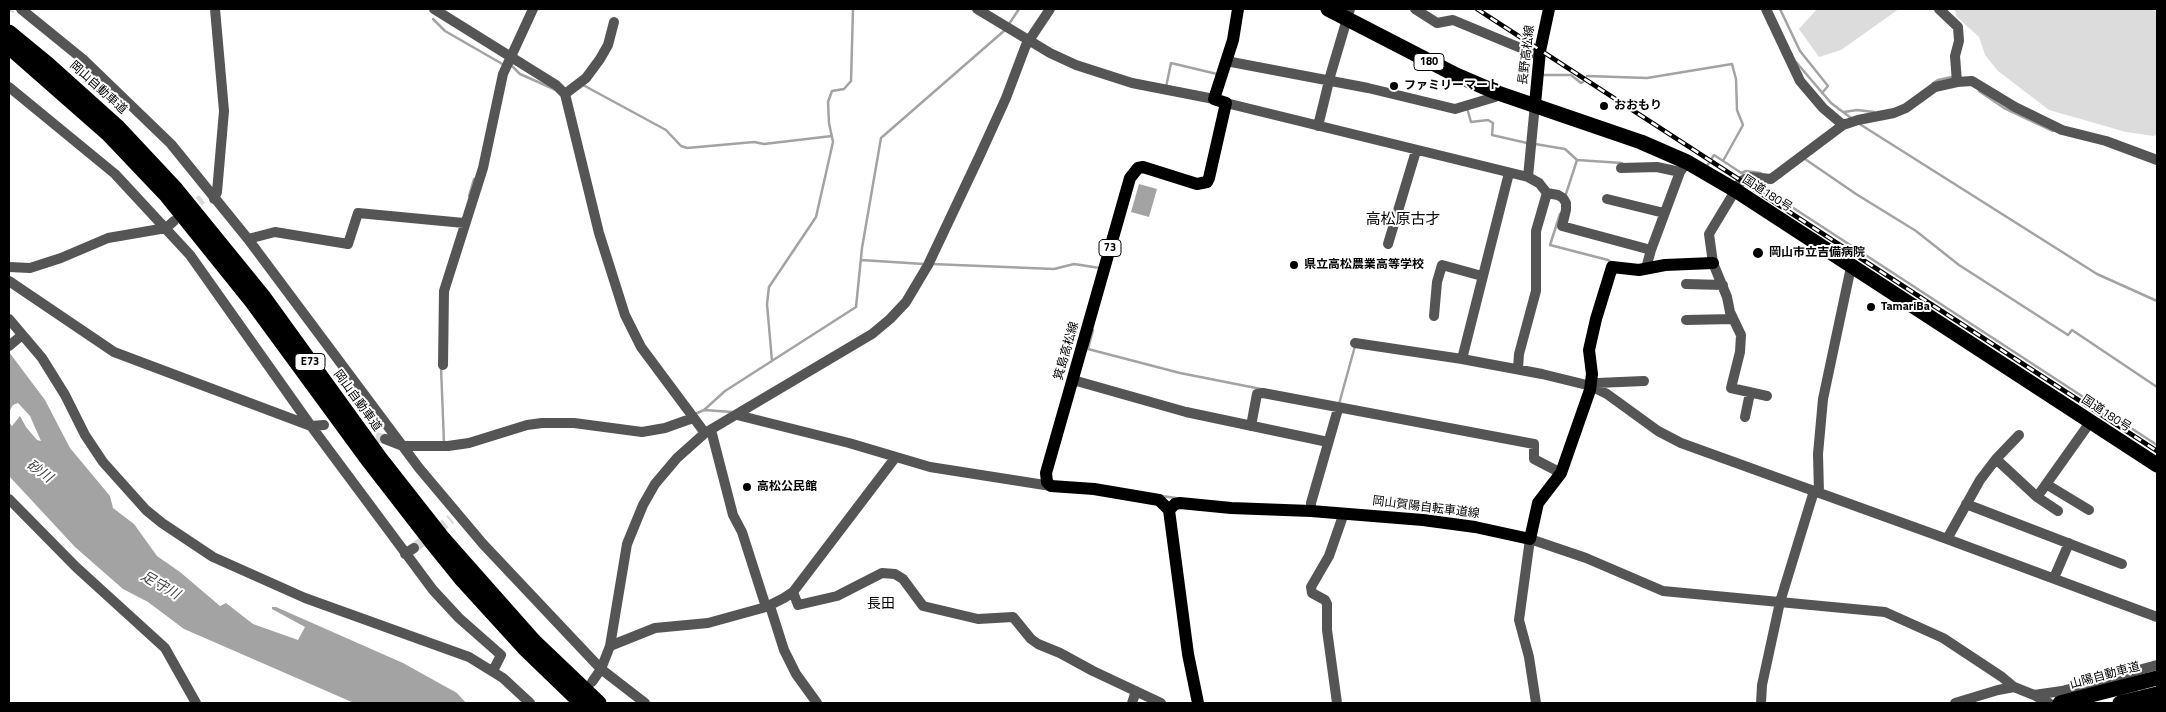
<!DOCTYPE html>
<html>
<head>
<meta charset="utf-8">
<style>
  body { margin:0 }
  #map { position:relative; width:2166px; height:712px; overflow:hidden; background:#fff; font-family:"Titillium Web",sans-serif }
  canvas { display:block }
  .frame { position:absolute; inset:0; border:10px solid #000; pointer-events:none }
</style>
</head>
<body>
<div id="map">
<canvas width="2166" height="712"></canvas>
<div class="frame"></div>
</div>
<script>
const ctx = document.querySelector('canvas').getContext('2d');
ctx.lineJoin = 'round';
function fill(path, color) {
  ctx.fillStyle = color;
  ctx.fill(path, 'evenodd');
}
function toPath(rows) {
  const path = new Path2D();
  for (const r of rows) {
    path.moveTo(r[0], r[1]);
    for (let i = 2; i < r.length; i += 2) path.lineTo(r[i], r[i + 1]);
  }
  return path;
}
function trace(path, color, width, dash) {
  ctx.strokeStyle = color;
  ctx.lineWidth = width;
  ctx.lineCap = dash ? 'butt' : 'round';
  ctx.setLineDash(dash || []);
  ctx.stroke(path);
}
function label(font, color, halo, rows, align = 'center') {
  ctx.font = font + ' "Titillium Web","Noto Sans JP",sans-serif';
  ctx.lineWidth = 4;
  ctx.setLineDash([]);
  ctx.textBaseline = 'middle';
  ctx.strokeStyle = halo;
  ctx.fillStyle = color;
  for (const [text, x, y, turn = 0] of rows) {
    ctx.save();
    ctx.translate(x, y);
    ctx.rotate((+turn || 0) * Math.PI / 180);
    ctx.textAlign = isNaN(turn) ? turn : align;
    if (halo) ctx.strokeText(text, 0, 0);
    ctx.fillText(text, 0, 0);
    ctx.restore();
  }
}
const green = toPath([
  [1817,9,1899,9,1841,50,1819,57,1799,29],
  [1954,9,2157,9,2157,134,2154,136,2126,132,2049,110,1998,71,1985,55,1979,37,1957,17]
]);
const water = toPath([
  [1139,184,1157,189,1149,217,1131,212],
  [9,352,45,400,70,448,110,496,113,508,134,524,157,556,180,572,220,606,226,603,253,624,298,640,305,627,272,609,272,607,276,607,403,663,457,693,466,703,354,703,184,629,148,602,123,589,75,547,9,476,9,422,12,426,20,416,26,427,37,440,41,441,30,416,18,403,13,405,9,412]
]);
const stream = toPath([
  [1780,9,1800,51,1828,86,1822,93],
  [433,19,445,31,504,65],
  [1009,24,1019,9],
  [1796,62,1831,103,1851,118],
  [511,65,520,74,556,90],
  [1542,75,1571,75,1581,83,1583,82],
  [1587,76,1647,78,1732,64,1736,79,1737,110,1743,125,1723,161],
  [1933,83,1938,80,1952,77],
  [583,85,666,130,681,146,687,148,754,142,764,144,832,136],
  [1166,87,1171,63,1217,74],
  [1979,91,2004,108,2053,131],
  [1467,108,1471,122,1488,120,1493,123,1492,135,1527,143],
  [1844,112,1857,110,1874,112],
  [1858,123,2097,274,2157,301],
  [1535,144,1565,149,1577,160,1622,163],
  [1805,159,1856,194,1916,231,1959,265,2068,335,2072,330,2157,387],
  [1707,166,1714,155,1746,176],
  [1741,173,1746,171,1761,173],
  [1752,181,2157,445],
  [469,196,474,179,478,179],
  [1565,197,1577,160],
  [1560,214,1550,245,1608,260,1611,262],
  [861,260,924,264],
  [932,264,1054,269,1074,264,1100,268],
  [1093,330,1088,349,1180,373,1261,389],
  [772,361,767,304,769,287,816,217,833,142,829,123,828,102,832,91,844,89,851,81,853,9],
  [441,367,444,443],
  [1339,404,1355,346],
  [704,410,725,391,856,307,862,248,881,138,1005,30],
  [695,414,704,410,732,412],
  [1162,496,1176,498]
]);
const minorTunnel = toPath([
  [9,11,10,9],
  [187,211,202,199],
  [361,434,385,439],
  [414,548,451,519]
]);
const minor = toPath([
  [21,9,85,61,171,144,248,239,419,468,483,544,601,669,645,703],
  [434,9,556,85,565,94,599,233,625,315,641,347,705,433],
  [977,9,1050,53,1076,65,1132,83,1214,99],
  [1415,9,1437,23,1453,20,1540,56],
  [1766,9,1800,81,1823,108,1843,125],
  [1226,61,1368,88,1455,109,1495,97,1498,93],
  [1957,82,1972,81,2015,107,2062,130,2106,141,2157,160],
  [9,87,115,174,190,255,311,426,433,590,459,618,501,655,493,671],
  [565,94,586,78,600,59,608,45,614,22],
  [1226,103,1528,177,1539,183,1547,193,1536,231,1536,291,1519,354,1518,369],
  [1318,126,1331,73,1350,9],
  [1621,168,1657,167,1680,172],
  [1528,177,1535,104],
  [1547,193,1558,195,1563,198,1566,203,1566,210,1562,226,1651,250],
  [214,199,217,192,224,111,215,9],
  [1607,199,1664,213],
  [248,239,275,232,348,244,358,213,464,223],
  [1388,244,1416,151],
  [9,267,30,268,61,258,108,238,166,228,174,221],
  [1646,268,1651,250,1680,172,1687,162],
  [9,281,114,352,311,426,324,425],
  [1686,284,1723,285],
  [1434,316,1437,282,1442,265,1482,276],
  [9,319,42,358,65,395,85,435,103,462,146,510,162,523,213,557,305,598,469,657,503,678,530,703],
  [1686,320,1733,319],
  [1355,343,1462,359,1542,374,1591,386,1607,394,1658,431,1681,443,1947,539,2157,617],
  [9,346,22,335],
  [1462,359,1509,173],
  [443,365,444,291,483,168,503,74,533,9],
  [1073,380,1186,412,1328,442],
  [1597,388,1597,383,1644,381],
  [1767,396,1731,388,1740,352,1741,335,1730,312,1727,297,1713,263,1709,234,1741,181,1750,177,1771,179,1843,125,1858,120,1894,113,1906,108,1935,87,1957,82,1955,56,1959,41,1958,27,1939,9],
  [737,415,849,443,930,467,1051,486],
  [1745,417,1750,393],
  [1251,426,1257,394,1263,393,1534,444,1534,459,1561,473],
  [711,430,733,515,742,532,766,607],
  [385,439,403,446,448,446,469,443,527,425,542,423,574,423,642,432,665,428,693,418],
  [1996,459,2019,435],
  [2046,484,2089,510],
  [1819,493,1818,454,1823,399,1851,267],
  [2037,497,2058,511],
  [9,499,76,567,165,648,196,703],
  [1966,504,2122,564],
  [1311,511,1311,503,1338,409],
  [1947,539,1980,480,1996,459,2037,497,2091,421],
  [405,554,414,548],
  [2054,578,2069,543],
  [793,592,798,605,837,596,882,573,895,574,903,579,923,606,978,619,1013,617,1031,639,1038,644,1060,653,1093,671,1161,703],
  [770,606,784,650,796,674,817,703],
  [610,646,655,628,708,623,766,607,784,598,793,592,895,458],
  [592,682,601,669,610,646,627,544,643,505,655,484,677,458,705,433,872,334,890,319,906,302,928,265,980,155,1006,98,1026,45,1050,9],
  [2034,695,2049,703],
  [1132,703,1136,691],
  [1337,703,1327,630,1327,604,1325,600,1312,593,1311,587,1329,556,1344,513],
  [1536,703,1529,657,1519,620,1530,539,1586,558,1663,591,1885,612,1943,638,2002,677,2014,687],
  [1761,703,1762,685,1780,602,1814,491],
  [1955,703,1998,690,2014,687,2034,695,2062,691,2157,665]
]);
const major = toPath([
  [1535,104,1540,51,1549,9],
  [1169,510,1175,504,1180,503,1231,508,1311,511,1423,520,1475,527,1530,539,1538,503,1561,473,1590,390,1592,374,1589,350,1596,319,1612,267,1639,270,1665,265,1713,263],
  [1198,703,1188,654,1169,510,1159,500,1094,489,1051,486,1047,482,1046,473,1130,178,1138,168,1143,167,1197,184,1207,182,1209,178,1226,103,1214,99,1233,40,1238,9]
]);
const highway = toPath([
  [1328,9,1456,75,1498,93,1641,142,1687,162,1735,190,2157,465],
  [9,32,48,64,117,126,176,189,263,296,380,458,442,537,534,641,599,703],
  [9,47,108,134,166,195,252,302,370,463,432,543,462,580,524,648,581,703],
  [2060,703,2157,678],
  [2120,703,2157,694]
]);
const rail = toPath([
  [1477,9,2157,451]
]);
const markers = [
  [1394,86,5,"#000"],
  [1604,106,5,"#000"],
  [1758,253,6,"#000"],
  [1294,265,5,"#000"],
  [1871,307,5,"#000"],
  [747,487,5,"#000"]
];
const shields = [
  [1429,62,30],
  [1110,248,22],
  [310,362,30]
];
const shieldNames = [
  ["180",1429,62],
  ["73",1110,248],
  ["E73",310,362]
];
const streetNames = [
  ["長野高松線",1527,55,-83],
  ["岡山自動車道",98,88,42],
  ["国道180号",1767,194,33],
  ["箕島高松線",1067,351,-74],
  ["岡山自動車道",357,401,54],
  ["国道180号",2106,414,33],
  ["岡山賀陽自転車道線",1426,508,7],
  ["山陽自動車道",2105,676,-15]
];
const poiNames = [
  ["ファミリーマート",1404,86],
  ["おおもり",1614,106],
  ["岡山市立吉備病院",1769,253],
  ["県立高松農業高等学校",1304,265],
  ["TamariBa",1881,307],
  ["高松公民館",757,487]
];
const waterNames = [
  ["砂川",39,472,35],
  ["足守川",160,586,30]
];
const neighbourhoodNames = [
  ["長田",881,605]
];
const quarterNames = [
  ["高松原古才",1403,220]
];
fill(green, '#dcdcdc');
fill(water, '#a3a3a3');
trace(stream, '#a3a3a3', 2.5);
trace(minorTunnel, '#d9d9d9', 10, [10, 5]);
trace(minor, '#555', 10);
trace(major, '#000', 12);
trace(highway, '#000', 15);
trace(rail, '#000', 4.5);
trace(rail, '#fff', 2.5, [8]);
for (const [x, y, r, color] of markers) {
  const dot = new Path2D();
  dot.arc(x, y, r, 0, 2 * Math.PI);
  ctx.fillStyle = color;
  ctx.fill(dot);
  trace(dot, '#fff', 2);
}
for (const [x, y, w] of shields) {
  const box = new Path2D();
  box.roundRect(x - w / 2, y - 8.5, w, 17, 4);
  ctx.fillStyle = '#fff';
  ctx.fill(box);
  trace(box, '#000', 1);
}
label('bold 11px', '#000', null, shieldNames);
label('12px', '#000', '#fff', streetNames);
label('bold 12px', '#000', '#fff', poiNames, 'left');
label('italic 14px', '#444', '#fff', waterNames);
label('14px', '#000', '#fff', neighbourhoodNames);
label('15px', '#000', '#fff', quarterNames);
</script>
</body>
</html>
